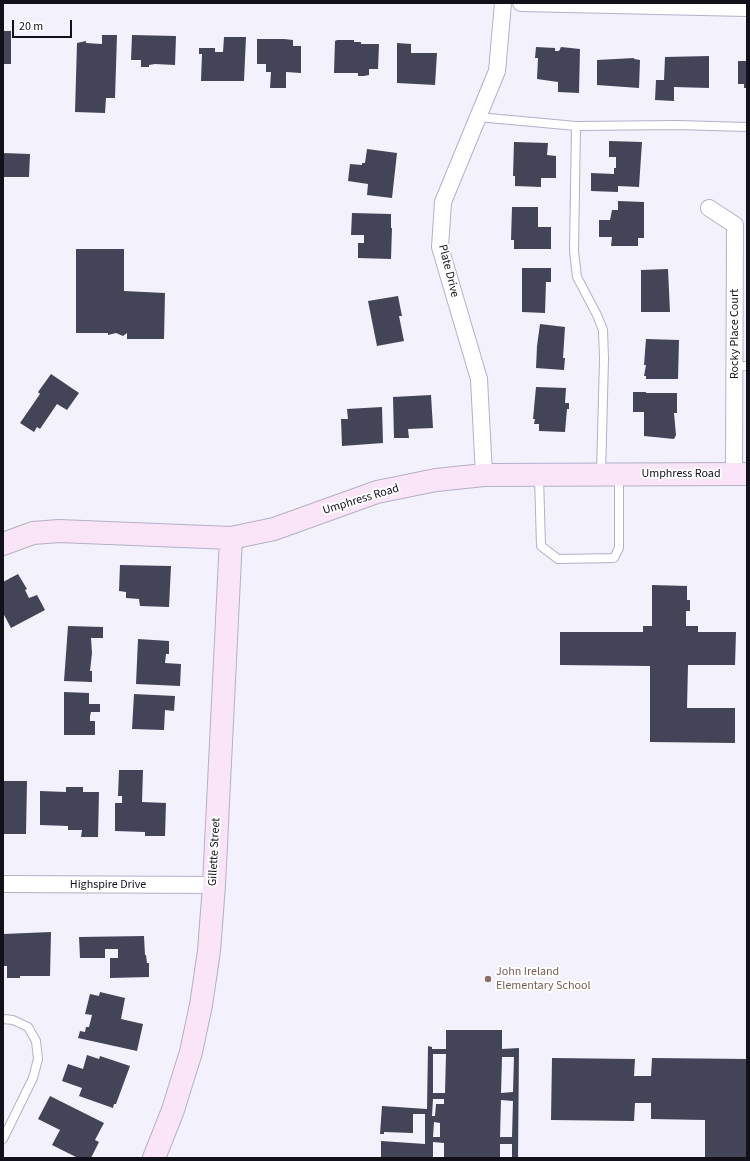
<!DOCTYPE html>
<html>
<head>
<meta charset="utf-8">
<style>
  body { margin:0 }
  #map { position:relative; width:750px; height:1161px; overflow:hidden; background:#f2f1fc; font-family:"Source Sans 3",sans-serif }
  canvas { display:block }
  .frame { position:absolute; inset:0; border:4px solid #121019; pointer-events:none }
  .scale { position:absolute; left:12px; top:20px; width:60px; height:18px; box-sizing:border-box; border:2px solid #121019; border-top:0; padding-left:5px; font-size:12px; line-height:14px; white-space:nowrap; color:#121019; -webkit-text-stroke:3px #fff; paint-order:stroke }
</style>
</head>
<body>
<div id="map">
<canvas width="750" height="1161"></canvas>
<div class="frame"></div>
<div class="scale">20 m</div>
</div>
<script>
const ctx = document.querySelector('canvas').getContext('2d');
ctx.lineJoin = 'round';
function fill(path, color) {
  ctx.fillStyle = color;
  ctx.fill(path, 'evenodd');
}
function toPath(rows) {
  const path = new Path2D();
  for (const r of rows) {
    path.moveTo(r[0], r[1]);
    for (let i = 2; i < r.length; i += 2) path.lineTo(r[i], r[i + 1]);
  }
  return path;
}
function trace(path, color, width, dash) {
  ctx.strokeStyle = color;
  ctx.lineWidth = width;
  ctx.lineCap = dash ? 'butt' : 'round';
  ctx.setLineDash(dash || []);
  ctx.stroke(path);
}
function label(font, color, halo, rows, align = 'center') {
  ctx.font = font + ' "Source Sans 3",sans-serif';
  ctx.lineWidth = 4;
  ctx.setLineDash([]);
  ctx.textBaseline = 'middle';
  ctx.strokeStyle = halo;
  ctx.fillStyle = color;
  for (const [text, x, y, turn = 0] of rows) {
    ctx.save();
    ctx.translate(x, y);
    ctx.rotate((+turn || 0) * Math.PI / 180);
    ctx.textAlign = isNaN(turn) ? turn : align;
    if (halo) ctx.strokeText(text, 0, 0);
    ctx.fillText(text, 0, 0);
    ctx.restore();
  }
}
const building = toPath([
  [3,31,11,31,11,64,3,64],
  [102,35,117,35,115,98,106,98,105,113,75,112,77,43,86,41,86,43,102,44],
  [132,35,176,36,175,65,155,64,149,65,149,67,141,67,141,60,131,60],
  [224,37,246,37,244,81,201,81,202,54,199,54,199,48,215,48,215,52,223,52],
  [257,39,284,39,293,40,293,46,301,46,301,73,286,72,286,88,270,88,271,72,266,72,266,64,257,64],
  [337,40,354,40,354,42,361,42,361,44,379,44,378,69,369,69,369,75,364,76,358,76,358,73,334,73,335,41],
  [397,43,411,44,411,53,437,53,435,85,397,83],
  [536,47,555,48,555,51,559,51,561,47,580,49,579,93,558,92,558,82,537,79,538,58,535,58],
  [709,56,709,88,674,87,674,101,655,100,656,80,664,80,665,57],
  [746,57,747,57,747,88,744,88,744,84,738,84,738,61,746,61],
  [634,58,634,59,640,60,639,88,597,85,597,60],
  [609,141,642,142,639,187,618,186,618,192,591,191,591,173,614,174,614,168,616,168,616,157,609,157],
  [514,142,548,143,547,155,556,156,556,178,541,178,541,187,515,186,515,176,513,176],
  [367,149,397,153,392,198,367,195,368,184,348,181,350,164,362,165,362,163,365,163],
  [3,153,30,154,29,177,3,177],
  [618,201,644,202,644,238,638,238,638,246,611,246,612,237,599,237,599,220,610,220,612,210,618,210],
  [512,207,538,207,538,227,551,227,551,249,514,249,514,240,511,240],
  [352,213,391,214,391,228,392,228,391,259,358,258,358,243,364,243,364,235,351,235],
  [76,249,124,249,124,291,165,293,164,339,127,339,127,333,123,336,116,333,108,335,108,333,76,333],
  [522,268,551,268,551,282,546,282,545,313,522,312],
  [668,269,670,312,641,312,641,270],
  [398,296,402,316,399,316,404,341,377,346,368,301],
  [540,324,565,327,563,358,565,358,564,370,536,368,537,346],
  [646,339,679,340,678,379,646,379,646,376,644,376,646,365,644,365],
  [51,374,79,393,67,410,57,404,40,429,37,427,34,432,20,423,40,394,38,392],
  [536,387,566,388,565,403,569,403,569,409,567,409,565,432,539,431,539,424,534,424,535,419,533,419],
  [633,392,646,392,646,393,677,393,677,413,674,413,676,435,674,439,644,436,644,412,633,412],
  [431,395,433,428,408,429,409,438,394,438,393,397],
  [382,407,383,443,342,446,341,419,348,419,347,409],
  [120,565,171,566,169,607,140,606,139,599,126,598,126,592,119,591],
  [18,574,27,589,25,590,29,598,37,595,45,610,11,628,3,613,3,582],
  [652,585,687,586,687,600,690,600,690,611,686,611,686,626,698,626,698,632,736,632,735,665,688,665,687,708,735,708,735,743,650,742,650,666,560,665,560,632,643,632,643,626,652,626],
  [68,626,103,627,103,638,91,638,92,653,90,671,92,671,92,682,64,681],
  [138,639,169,641,169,654,166,654,165,663,181,664,180,686,136,684],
  [64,692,89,693,89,704,100,704,100,712,91,712,90,716,90,721,95,721,95,735,64,735],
  [134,694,175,696,174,711,165,710,164,730,132,729],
  [119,770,143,770,142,802,166,803,165,836,145,836,145,832,115,831,115,803,122,803,122,796,118,796],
  [3,781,27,781,26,834,3,834],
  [66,787,83,787,83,792,99,792,98,837,81,837,82,830,68,830,68,826,40,825,40,791,66,792],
  [51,932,50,976,20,976,20,978,7,978,7,966,3,966,3,934],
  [144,936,145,955,146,955,147,963,149,963,149,977,110,978,110,958,118,958,118,949,105,949,105,958,80,958,79,937],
  [100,992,125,998,121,1019,143,1024,137,1051,78,1038,80,1031,85,1032,86,1027,89,1027,92,1015,85,1014,90,994,99,996],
  [446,1030,502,1030,502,1049,519,1048,518,1158,512,1158,512,1144,500,1144,500,1158,444,1158,444,1143,433,1142,433,1158,381,1158,381,1141,425,1144,425,1114,413,1114,413,1133,384,1132,384,1134,380,1134,382,1106,427,1109,428,1046,432,1047,432,1049,446,1049],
  [433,1054,446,1054,445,1093,433,1093],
  [502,1057,514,1057,513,1092,501,1093],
  [433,1099,444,1099,444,1104,436,1104,435,1116,432,1116],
  [501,1100,513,1101,512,1137,500,1137],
  [434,1122,440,1123,440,1137,433,1137],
  [87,1055,99,1059,100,1056,130,1066,116,1104,114,1104,113,1108,79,1096,82,1088,62,1081,68,1064,83,1069],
  [552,1058,635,1059,634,1076,651,1076,652,1058,747,1059,747,1158,705,1158,705,1120,651,1119,651,1103,635,1103,634,1121,551,1120],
  [50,1096,104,1123,95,1140,99,1142,91,1158,78,1158,52,1145,60,1130,38,1119]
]);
const lane = toPath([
  [478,117,576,126,574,251,577,277,597,315,603,330,604,359,601,474],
  [576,126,678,125,747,127],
  [734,367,747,366],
  [539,476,541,546,558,559,614,558,619,548,619,475],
  [3,1019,13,1020,28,1027,36,1041,38,1059,33,1078,3,1139]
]);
const street = toPath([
  [521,3,747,8],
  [709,208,735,225,734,474],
  [484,475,479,379,440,247,443,202,497,71,503,3],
  [3,884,214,885]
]);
const secondary = toPath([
  [3,544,33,533,59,531,231,538,274,529,377,492,436,480,484,475,747,474],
  [154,1158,173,1110,191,1052,201,1005,209,951,214,885,231,538]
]);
const markers = [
  [488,979,4,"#8d6e63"]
];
const streetNames = [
  ["Plate Drive",448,271,76],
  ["Rocky Place Court",735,334,-90],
  ["Umphress Road",681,474],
  ["Umphress Road",361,500,-17],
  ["Gillette Street",215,852,-87],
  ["Highspire Drive",108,885]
];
const educationNames = [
  ["John Ireland",496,972],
  ["Elementary School",496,986]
];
fill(building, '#434458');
trace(lane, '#b3b0c9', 10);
trace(street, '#b3b0c9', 18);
trace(secondary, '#b3b0c9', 24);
trace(lane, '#fff', 8);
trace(street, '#fff', 16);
trace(secondary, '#fae4f8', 22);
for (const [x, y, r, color] of markers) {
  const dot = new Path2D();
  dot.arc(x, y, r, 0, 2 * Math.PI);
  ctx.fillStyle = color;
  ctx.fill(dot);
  trace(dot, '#fff', 1.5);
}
label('12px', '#121019', '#fff', streetNames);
label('12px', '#785e54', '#fff', educationNames, 'left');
</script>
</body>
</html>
